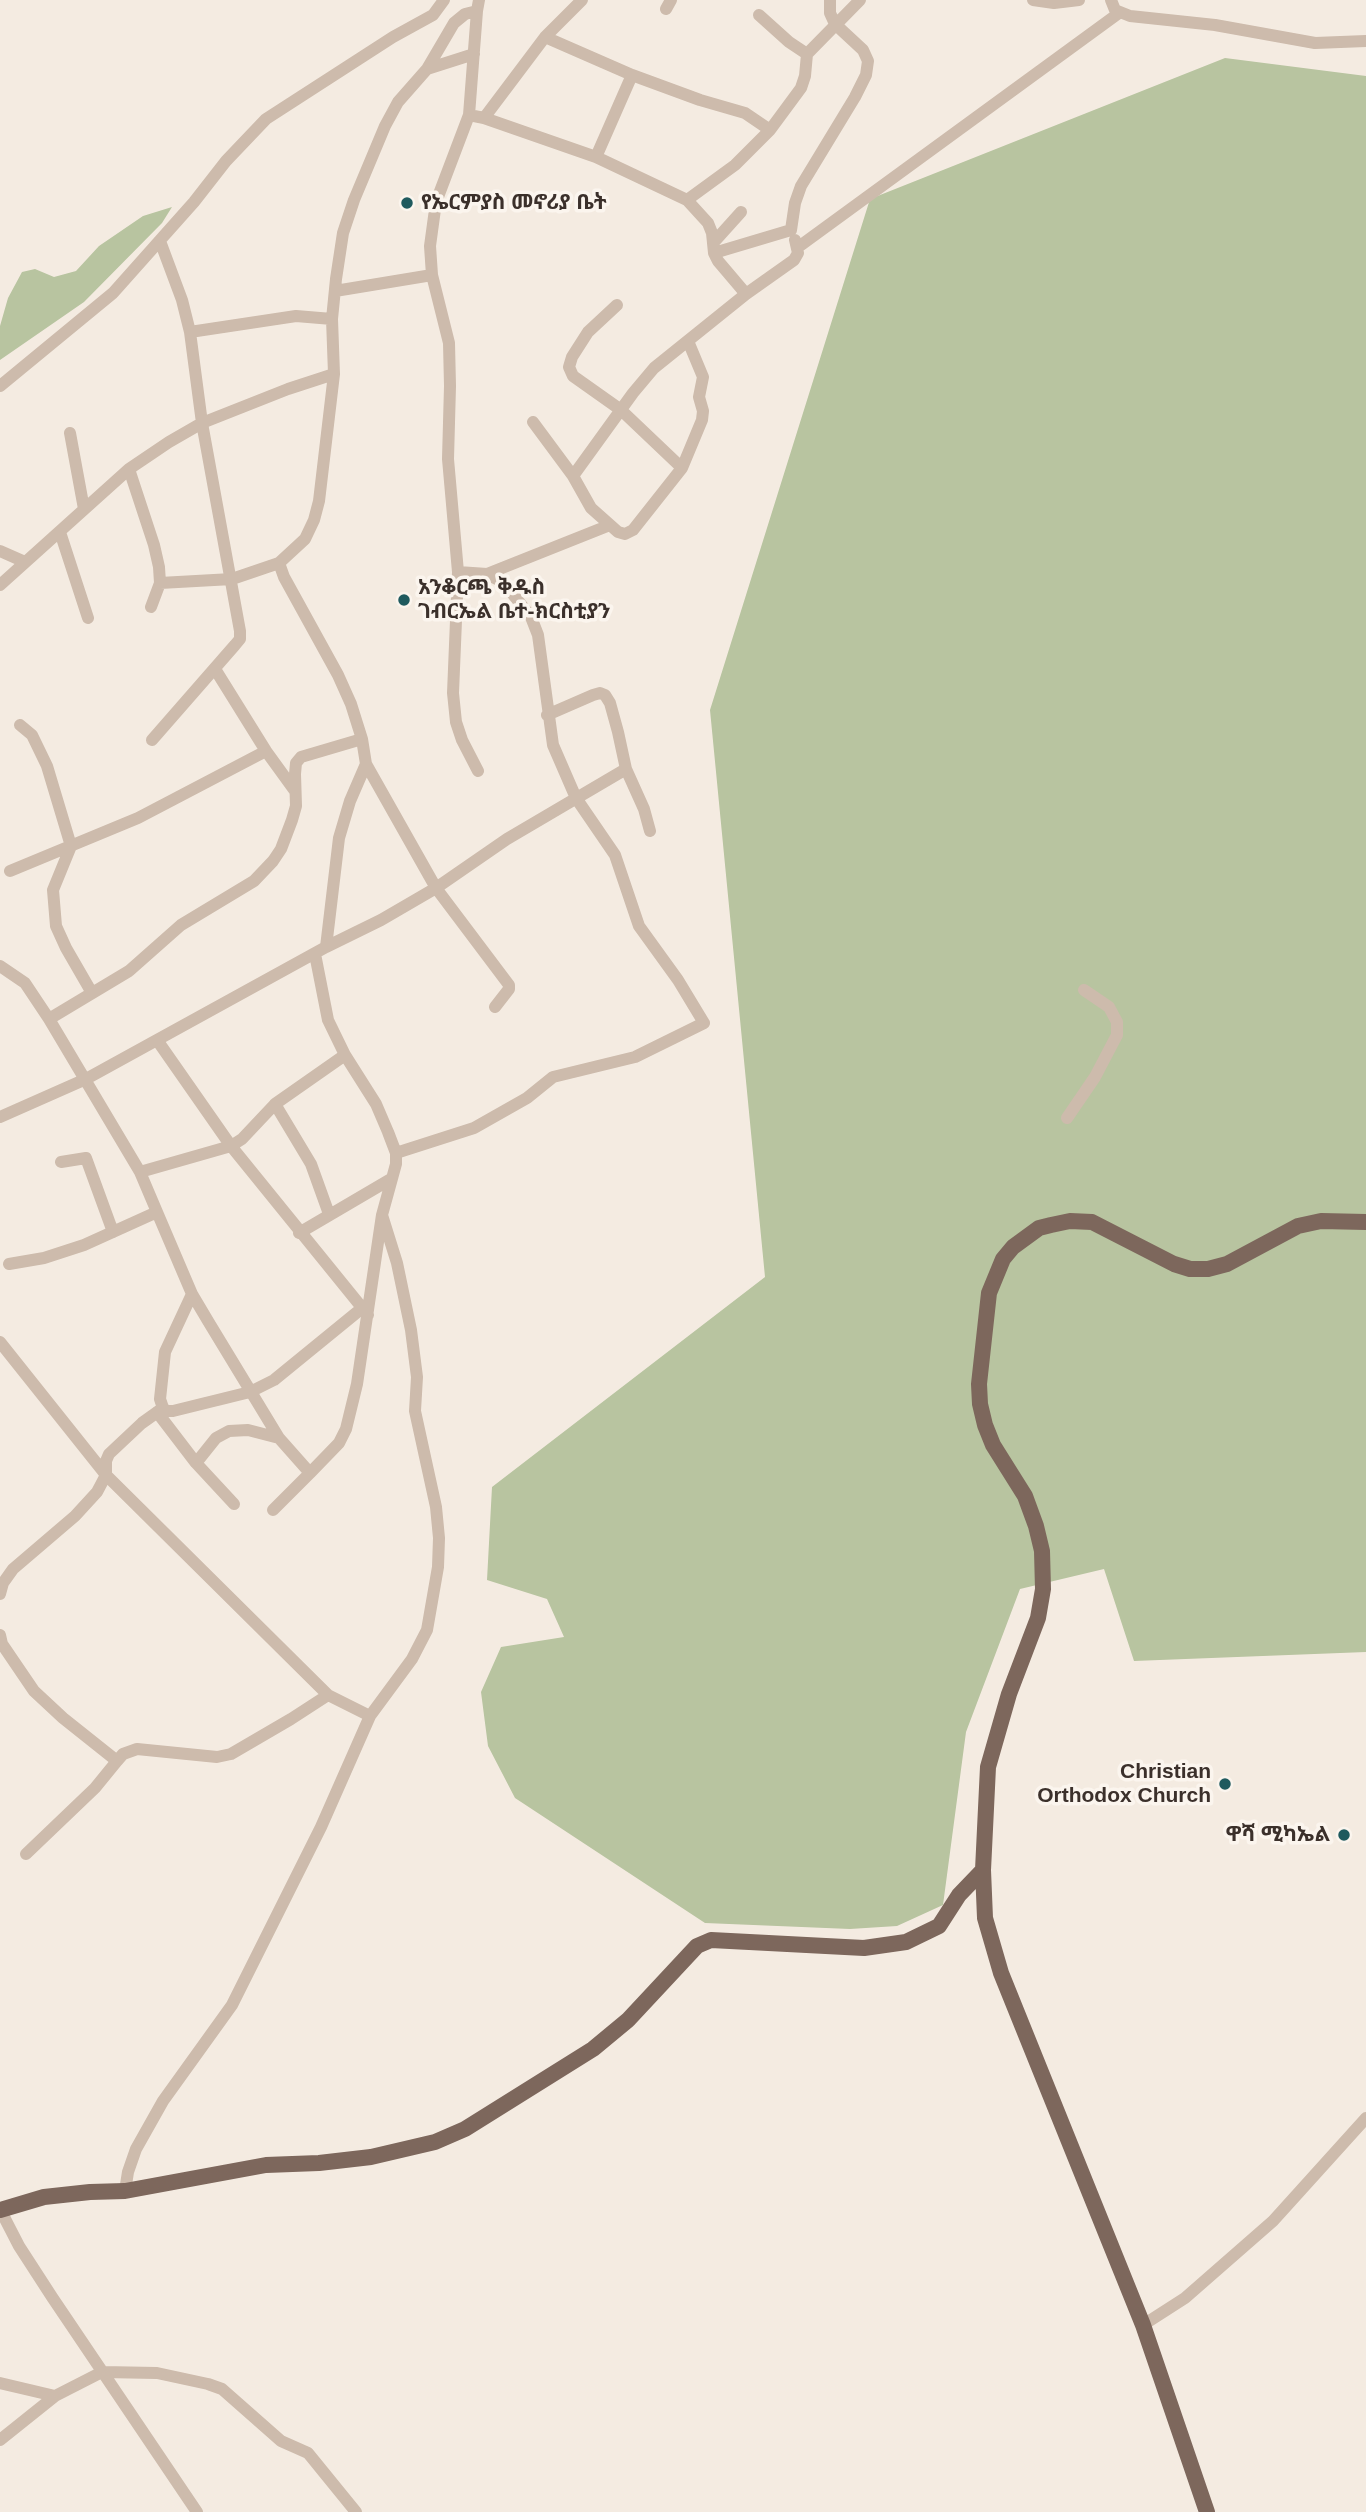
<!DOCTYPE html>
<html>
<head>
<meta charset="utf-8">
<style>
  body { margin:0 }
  canvas { display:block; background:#f4ebe1 }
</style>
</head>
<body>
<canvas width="1366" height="2512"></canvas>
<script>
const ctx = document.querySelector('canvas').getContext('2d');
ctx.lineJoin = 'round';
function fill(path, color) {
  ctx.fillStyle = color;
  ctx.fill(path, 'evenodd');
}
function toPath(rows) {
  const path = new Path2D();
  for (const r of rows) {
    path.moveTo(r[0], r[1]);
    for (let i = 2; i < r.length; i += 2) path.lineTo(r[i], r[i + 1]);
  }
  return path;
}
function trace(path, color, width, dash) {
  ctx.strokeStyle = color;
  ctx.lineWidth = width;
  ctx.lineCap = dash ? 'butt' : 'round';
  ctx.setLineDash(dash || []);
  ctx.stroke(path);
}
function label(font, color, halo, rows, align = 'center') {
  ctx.font = font + ' Helvetica,"Noto Sans Ethiopic",sans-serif';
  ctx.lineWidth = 7;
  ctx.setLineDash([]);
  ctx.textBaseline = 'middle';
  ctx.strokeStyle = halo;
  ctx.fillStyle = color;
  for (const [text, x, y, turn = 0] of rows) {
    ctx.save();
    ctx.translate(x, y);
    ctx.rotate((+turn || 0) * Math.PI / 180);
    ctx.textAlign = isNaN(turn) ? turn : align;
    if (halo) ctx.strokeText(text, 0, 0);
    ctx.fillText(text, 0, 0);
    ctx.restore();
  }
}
const green = toPath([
  [1225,58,1366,76,1366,1652,1134,1661,1104,1569,1020,1589,966,1732,943,1905,897,1926,850,1929,705,1923,515,1798,488,1746,481,1692,501,1647,564,1637,547,1599,487,1580,492,1487,765,1277,710,710,870,199],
  [172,207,162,223,84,302,0,360,0,326,8,298,22,272,35,269,54,277,76,271,99,246,143,216]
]);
const minor = toPath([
  [479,0,477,11,465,14,454,23,427,69,398,102,385,126,354,200,343,233,336,279,332,319,334,374,319,501,314,520,305,539,279,563,284,577,338,675,351,704,362,739,366,764,436,888,509,985,509,989,495,1007],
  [1033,0,1054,3,1079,0],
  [1111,0,1115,10,1130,16,1215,25,1315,43,1366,41],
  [666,9,671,0],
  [477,11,469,115,436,202,430,246,432,275,449,343,450,386,448,459,458,572,453,693,456,722,462,740,478,771],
  [759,15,789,42,807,54],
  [545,37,632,75,596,157],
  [427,69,474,54],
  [632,75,700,100,745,113,770,130],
  [469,115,484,118,596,157,687,200,735,165,770,130,801,88,805,76,807,54,860,0],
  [484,118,545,37,582,0],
  [687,200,708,223,712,233,714,253,791,230,795,203,801,186,855,97,866,75,868,61,863,50,835,24,830,13,830,0],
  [714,242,741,212],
  [797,248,1119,13],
  [714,253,718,261,746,294,794,260,798,253,795,240],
  [335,291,432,275],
  [190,332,296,316,332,319],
  [0,386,113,293,194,202,226,161,266,119,393,37,433,15,444,0],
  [533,422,573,476,633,393,654,368,746,294],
  [70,433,84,509],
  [682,468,702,420,703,411,699,397,703,377,688,341],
  [129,469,154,545,159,567,160,583,151,607],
  [573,476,591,508,618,532,625,534,633,530,682,468,621,410,573,376,569,367,572,357,588,332,617,305],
  [60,532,88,618],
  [0,551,25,562],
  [487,574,610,525],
  [160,583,232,579,279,563],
  [0,585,129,469,169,442,202,423,288,389,334,374],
  [215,669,266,751,295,791],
  [20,725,32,735,47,766,71,846,53,890,56,926,66,948,92,993],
  [152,740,235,645,240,639,240,631,202,423,190,332,182,300,160,241],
  [626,769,644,809,650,831],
  [10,871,138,818,266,751],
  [326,947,381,920,436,888,507,839,626,769,618,732,610,703,605,695,600,693,593,695,547,715],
  [315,954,328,1020,345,1055],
  [0,966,25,983,49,1019,140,1172],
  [49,1019,129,971,181,925,254,881,273,861,281,849,292,820,296,806,295,774,296,763,301,757,362,739],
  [157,1040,231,1146,242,1139,275,1104,345,1055,376,1104,388,1132,396,1153,396,1164,382,1215,357,1384,346,1429,339,1443,310,1473],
  [275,1104,311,1164,329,1214],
  [0,1117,86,1079,326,947,339,838,350,801,366,764],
  [1067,1118,1095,1077,1117,1035,1117,1022,1109,1007,1084,990],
  [396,1153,474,1128,527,1098,553,1077,635,1057,704,1023,678,980,639,926,615,855,576,798,553,745,538,635,531,617,504,583,487,574,458,572],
  [61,1162,86,1158,113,1232],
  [157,1212,192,1294,208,1321,279,1438,310,1473,273,1510],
  [299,1233,391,1179],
  [9,1264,44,1258,84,1245,157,1212,140,1172,231,1146,368,1315],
  [0,1342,106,1475,328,1695],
  [163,1408,167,1411,173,1411,250,1392,274,1380,361,1309],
  [157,1412,196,1463,234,1504],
  [196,1463,216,1438,229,1431,248,1430,279,1438],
  [0,1594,3,1583,13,1569,75,1516,97,1492,106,1475,106,1461,109,1454,142,1423,163,1408,160,1399,165,1352,192,1294],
  [0,1635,2,1644,34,1691,63,1718,117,1761,95,1788,26,1854],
  [117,1761,123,1754,137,1749,217,1757,231,1754,291,1719,328,1695,370,1716],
  [125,2191,128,2172,136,2149,163,2101,232,2005,321,1827,370,1716,412,1659,427,1630,438,1567,439,1538,436,1507,415,1411,417,1377,411,1330,397,1263,382,1215],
  [1,2211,19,2246,52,2297,197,2512],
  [1143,2325,1185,2298,1273,2221,1366,2118],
  [0,2383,55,2396],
  [0,2440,55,2396,102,2372,157,2373,208,2384,222,2389,281,2441,308,2453,356,2512]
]);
const major = toPath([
  [0,2210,44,2197,90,2192,125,2191,266,2165,319,2163,371,2157,435,2142,465,2129,593,2049,628,2020,697,1946,711,1940,864,1948,906,1942,939,1926,959,1895,983,1870],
  [1207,2512,1143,2325,1001,1973,985,1918,983,1870,988,1767,1009,1694,1038,1618,1043,1589,1042,1551,1036,1526,1025,1496,993,1445,985,1425,980,1404,979,1384,989,1293,1003,1259,1013,1247,1039,1228,1051,1225,1070,1221,1092,1222,1174,1264,1190,1269,1208,1269,1227,1264,1298,1226,1321,1221,1366,1222]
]);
const markers = [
  [407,203,7,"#1f5a5e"],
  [404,600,7,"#1f5a5e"],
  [1225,1784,7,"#1f5a5e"],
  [1344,1835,7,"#1f5a5e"]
];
const poiNames = [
  ["የኤርምያስ መኖሪያ ቤት",421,203],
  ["አንቆርጫ ቅዱስ",418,588],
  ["ገብርኤል ቤተ-ክርስቲያን",418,612],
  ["Christian",1211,1772,"right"],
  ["Orthodox Church",1211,1796,"right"],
  ["ዋሻ ሚካኤል",1330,1835,"right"]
];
fill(green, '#b8c4a0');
trace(minor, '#cdbbac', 12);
trace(major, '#7d675c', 16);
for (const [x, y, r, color] of markers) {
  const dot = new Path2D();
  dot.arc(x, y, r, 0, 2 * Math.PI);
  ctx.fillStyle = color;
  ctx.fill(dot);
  trace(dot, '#fbf5ee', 2.5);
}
label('bold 21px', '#3b302b', '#fbf5ee', poiNames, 'left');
</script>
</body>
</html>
